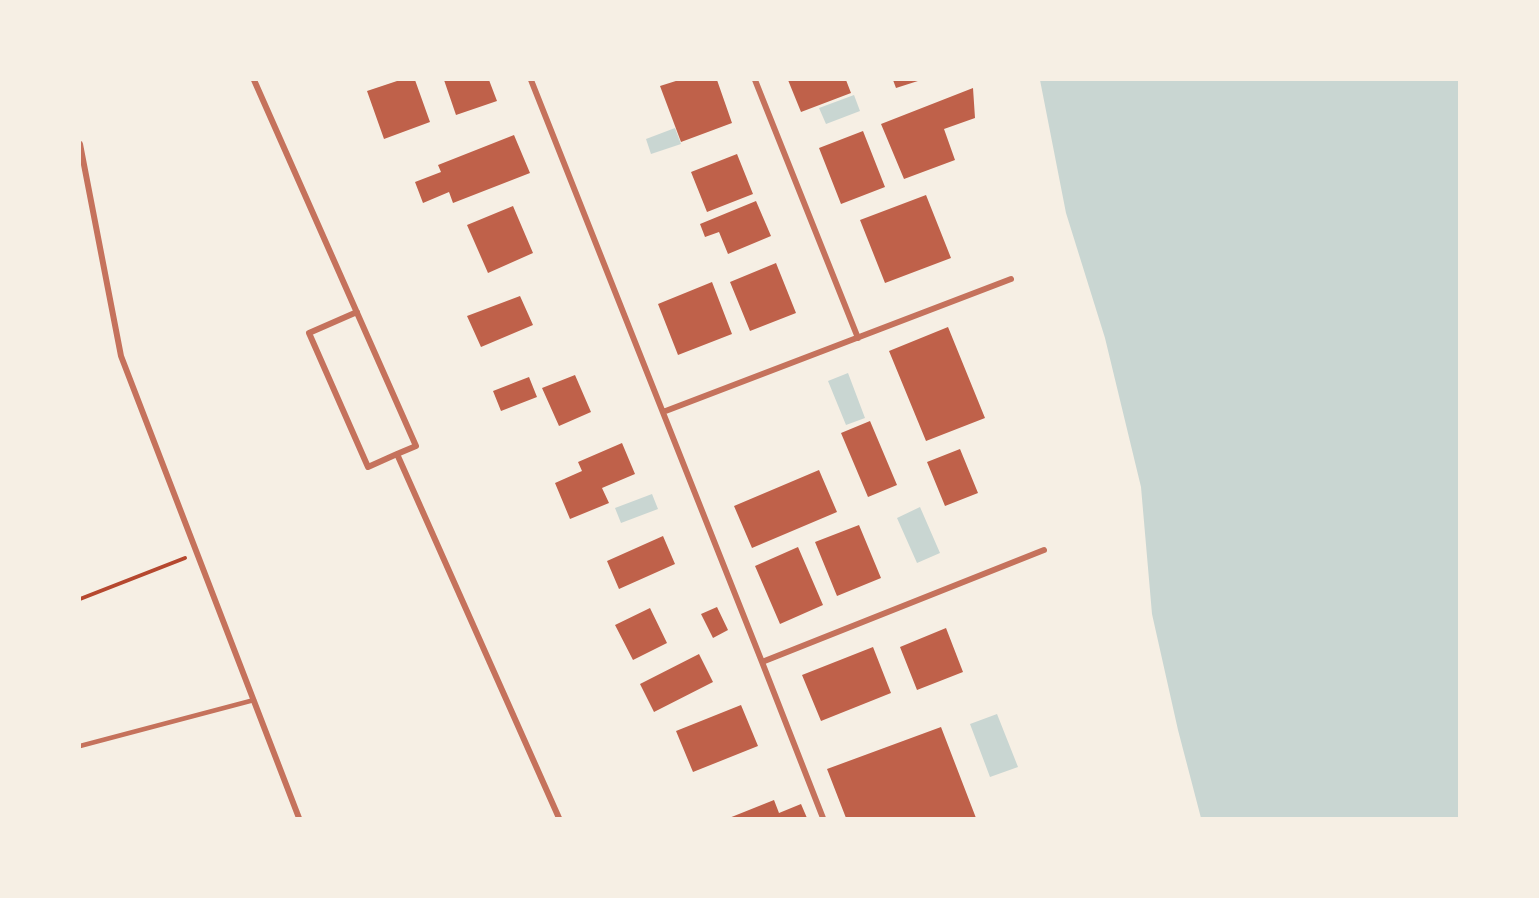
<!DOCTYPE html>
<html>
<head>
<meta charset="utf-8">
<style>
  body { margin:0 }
  #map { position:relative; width:1539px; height:898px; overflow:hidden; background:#f6efe4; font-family:Rubik,sans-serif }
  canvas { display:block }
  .frame { position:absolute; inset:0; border:81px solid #f6efe4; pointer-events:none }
</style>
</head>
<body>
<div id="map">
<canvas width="1539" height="898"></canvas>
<div class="frame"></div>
</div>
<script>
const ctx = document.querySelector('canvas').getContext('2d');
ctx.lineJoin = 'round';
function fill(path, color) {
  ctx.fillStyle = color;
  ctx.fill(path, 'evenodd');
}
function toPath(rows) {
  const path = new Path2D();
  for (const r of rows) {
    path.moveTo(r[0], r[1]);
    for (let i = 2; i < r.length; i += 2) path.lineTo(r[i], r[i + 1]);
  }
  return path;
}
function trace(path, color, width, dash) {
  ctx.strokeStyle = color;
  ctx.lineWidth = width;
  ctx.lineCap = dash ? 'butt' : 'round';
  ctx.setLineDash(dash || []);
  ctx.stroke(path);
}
const water = toPath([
  [1040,80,1459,80,1459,818,1201,818,1178,730,1152,614,1141,487,1105,338,1066,213],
  [854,95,860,111,826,124,819,108],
  [675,128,681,144,651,154,646,139],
  [848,373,865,418,846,425,828,381],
  [652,494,658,509,621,523,615,508],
  [920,507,940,553,917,563,897,518],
  [997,714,1018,767,990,777,970,724]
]);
const building = toPath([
  [400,80,415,80,430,122,384,139,367,91],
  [444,80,489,80,497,101,456,115],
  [679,80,717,80,732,123,681,142,660,86],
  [788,80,846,80,851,93,801,112],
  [893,80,921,80,896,88],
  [973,88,975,118,944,129,955,160,904,179,881,124],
  [863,131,885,187,841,204,819,148],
  [514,135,530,173,453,203,449,192,423,203,415,182,441,172,438,165],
  [737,154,753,194,707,212,691,172],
  [926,195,951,258,885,283,860,220],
  [756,201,771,236,728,254,719,232,705,237,700,224],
  [513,206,533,253,488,273,467,225],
  [776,263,796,313,750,331,730,282],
  [712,282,732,334,678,355,658,304],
  [520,296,533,325,481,347,467,316],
  [948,327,985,418,926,441,889,351],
  [575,375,591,412,559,426,542,388],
  [529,377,537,397,501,411,493,391],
  [870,421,897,485,868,497,841,433],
  [622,443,635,474,602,488,609,503,570,519,555,483,582,471,578,462],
  [960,449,978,493,945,506,927,462],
  [819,470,837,512,752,548,734,506],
  [859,525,881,578,837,596,815,542],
  [663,536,675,564,619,589,607,561],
  [798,547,823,605,780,624,755,566],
  [717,607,728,630,713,638,701,614],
  [650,608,667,643,633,660,615,625],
  [946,628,963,672,917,690,900,647],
  [873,647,891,693,821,721,802,675],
  [699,654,713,682,654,712,640,684],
  [741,705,758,746,693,772,676,731],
  [941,727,976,818,846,818,827,769],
  [774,800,779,813,801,804,807,818,729,818]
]);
const path = toPath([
  [80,599,185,558]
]);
const service = toPath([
  [80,746,254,700]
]);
const minor = toPath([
  [254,80,416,446,397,454,559,818],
  [531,80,762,662,823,818],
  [755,80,858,338],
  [80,144,121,356,299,818],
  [357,312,309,333,368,467,397,454],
  [663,412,1011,279],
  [762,662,1044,550]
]);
fill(water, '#c9d6d2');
fill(building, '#bf614a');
trace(path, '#b5482f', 4);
trace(service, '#c5725c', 4.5);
trace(minor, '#c5725c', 6);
</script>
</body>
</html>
